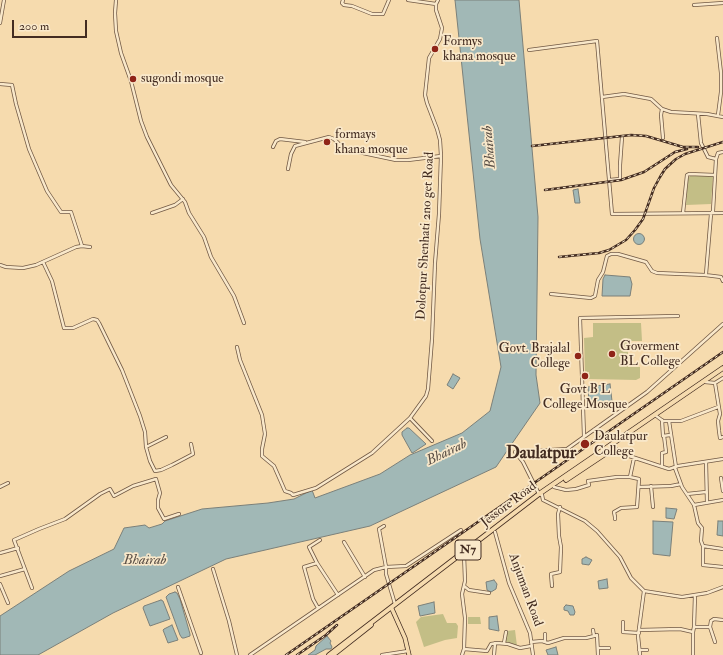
<!DOCTYPE html>
<html>
<head>
<meta charset="utf-8">
<style>
  body { margin:0 }
  #map { position:relative; width:723px; height:655px; overflow:hidden; background:#f6dbae; font-family:"IM FELL Double Pica",serif }
  canvas { display:block }
  .scale { position:absolute; left:12px; top:20px; width:75px; height:18px; box-sizing:border-box; border:2px solid #432c21; border-top:0; padding-left:5px; font-size:12px; line-height:14px; white-space:nowrap; color:#432c21; -webkit-text-stroke:3px #f9e8ca; paint-order:stroke }
</style>
</head>
<body>
<div id="map">
<canvas width="723" height="655"></canvas>
<div class="scale">200 m</div>
</div>
<script>
const ctx = document.querySelector('canvas').getContext('2d');
ctx.lineJoin = 'round';
function fill(path, color) {
  ctx.fillStyle = color;
  ctx.fill(path, 'evenodd');
}
function toPath(rows) {
  const path = new Path2D();
  for (const r of rows) {
    if (r.length === 3) {
      path.moveTo(r[0] + r[2], r[1]);
      path.arc(r[0], r[1], r[2], 0, 2 * Math.PI);
      continue;
    }
    path.moveTo(r[0], r[1]);
    for (let i = 2; i < r.length; i += 2) path.lineTo(r[i], r[i + 1]);
  }
  return path;
}
function trace(path, color, width, dash) {
  ctx.strokeStyle = color;
  ctx.lineWidth = width;
  ctx.lineCap = dash ? 'butt' : 'round';
  ctx.setLineDash(dash || []);
  ctx.stroke(path);
}
function label(font, color, halo, rows, align = 'center') {
  ctx.font = font + ' "IM FELL Double Pica",serif';
  ctx.lineWidth = 3.5;
  ctx.setLineDash([]);
  ctx.textBaseline = 'middle';
  ctx.strokeStyle = halo;
  ctx.fillStyle = color;
  for (const [text, x, y, turn = 0] of rows) {
    ctx.save();
    ctx.translate(x, y);
    ctx.rotate((+turn || 0) * Math.PI / 180);
    ctx.textAlign = isNaN(turn) ? turn : align;
    if (halo) ctx.strokeText(text, 0, 0);
    ctx.fillText(text, 0, 0);
    ctx.restore();
  }
}
const green = toPath([
  [691,175,713,176,711,204,686,205,688,178],
  [593,323,641,323,642,341,628,341,628,367,640,367,640,378,636,380,589,379,589,372,585,372,584,338,593,337],
  [443,614,447,623,456,623,458,626,457,638,445,640,424,647,416,622,421,617],
  [468,617,480,617,481,624,468,624],
  [515,630,517,646,505,643,507,631]
]);
const water = toPath([
  [455,0,519,0,538,217,536,375,540,403,511,445,496,467,370,526,226,559,113,613,38,655,0,655,0,616,69,571,114,549,124,528,145,525,149,528,162,524,165,521,202,509,268,503,294,499,312,490,315,498,380,474,410,455,462,433,490,411,501,367,480,239,455,0],
  [578,189,580,203,575,203,573,190,578,189],
  [639,239,5.5],
  [605,275,630,277,632,284,630,296,602,296,603,279,605,275],
  [453,374,460,378,453,389,447,385,453,374],
  [610,384,612,401,592,404,589,402,588,387,610,384],
  [407,428,409,428,426,444,414,452,412,453,402,435,402,432,407,428],
  [666,508,677,509,674,519,666,518,666,508],
  [653,521,673,522,670,556,653,554,653,521],
  [718,521,723,521,723,536,717,535,718,521],
  [586,557,592,560,589,565,582,564,582,559,586,557],
  [607,579,608,588,599,589,598,581,607,579],
  [494,580,497,584,496,589,491,592,487,590,486,582,494,580],
  [175,592,177,593,180,599,190,634,190,636,184,638,182,638,180,635,166,597,169,594,175,592],
  [161,600,163,601,170,619,150,626,143,608,144,606,161,600],
  [434,602,435,613,420,616,418,606,434,602],
  [566,605,573,606,575,612,574,615,570,615,568,611,564,610,564,607,566,605],
  [497,616,499,631,489,629,489,617,497,616],
  [172,625,178,640,168,643,163,630,164,629,172,625],
  [327,636,331,641,330,643,332,647,331,649,326,649,315,655,308,655,315,650,316,646,327,636],
  [556,647,558,655,548,655,546,650,556,647]
]);
const minor = toPath([
  [116,0,115,13,116,31,121,53,131,81,141,121,147,137,171,185,185,202,189,213,204,237,211,257,234,296,244,323],
  [343,0,342,3,344,5,352,6,372,14,383,14,389,0],
  [408,0,436,4],
  [694,5,723,3],
  [0,23,4,0],
  [717,38,721,73,721,92,718,115],
  [529,50,597,41,612,214,723,213],
  [0,84,12,85,16,104,29,149,47,191,61,212,71,212,82,246],
  [602,97,624,94,651,99,662,109,671,112,707,114,723,117],
  [662,109,661,115,663,138],
  [273,147,276,141,280,139,305,142],
  [716,159,718,153,723,152],
  [288,169,291,154,295,146,329,137,334,139,344,149,396,160,408,160,441,156],
  [609,180,620,179,620,165,622,137],
  [152,213,175,205,183,199],
  [683,213,687,175,689,174,715,175],
  [43,262,52,281,64,328,73,328,93,319,97,320,99,323,122,370,140,416,145,432,146,447,150,461,155,471,161,470,172,465,193,454,191,444],
  [0,265,6,267,23,268,36,265,76,247,82,246,90,247],
  [705,275,721,277,723,281],
  [551,294,591,298,595,296,598,280,603,272,607,256,611,254,618,254,646,262,652,271,657,273,705,275,706,274,711,214,713,211,716,159,708,157,701,143,698,114],
  [237,347,240,360,262,415,265,434,262,449,262,456,274,466,285,491,291,493,293,495,316,488,372,453,410,418],
  [705,382,715,383,723,378],
  [715,383,720,414,718,421,719,431,720,438,723,437],
  [655,415,663,421,681,421,718,407],
  [662,420,663,436,670,435],
  [669,421,676,467],
  [584,436,580,318,678,316],
  [432,441,410,418,426,396,428,389,432,339,435,263,439,214,441,156,440,140,437,129,427,103,425,95,429,58,440,39,442,28,436,10,436,4,438,0],
  [611,446,626,455,669,469,678,466,723,459],
  [146,447,166,437],
  [515,452,523,462,539,494,542,495,543,500,585,521,597,531,620,557,631,578,644,591,682,597,707,593,723,587],
  [515,452,567,449,647,392,723,324],
  [706,462,707,503],
  [662,467,662,453,666,452,664,436],
  [675,468,682,487,694,505,698,523,702,528,701,541,703,546,723,549],
  [721,478,723,491],
  [651,486,653,507],
  [0,487,8,483],
  [554,487,566,490,576,489,589,485,588,481,617,477,630,477],
  [639,487,671,486,681,484],
  [687,494,706,492],
  [694,505,723,500],
  [615,519,615,517,614,512,621,508,637,507,639,479,630,477,634,458],
  [384,526,379,529,386,567,386,574,395,604],
  [495,532,509,583,530,633,533,655],
  [320,540,309,547,317,563,338,595],
  [344,542,365,577],
  [703,546,703,565,723,567],
  [0,553,18,548],
  [317,563,304,567,313,599,318,608],
  [213,569,229,621,237,655],
  [0,576,25,569],
  [0,584,8,603],
  [464,586,469,590,489,593],
  [552,586,551,574,560,572,561,547,559,536,558,514,560,507],
  [178,587,201,653],
  [32,588,14,540,39,529,65,519,100,494,110,489,114,496,133,486,156,479,160,493,158,500,158,508,164,519,179,514],
  [623,622,623,632,639,633],
  [694,627,695,595],
  [710,627,711,621,714,619,723,620],
  [639,630,680,629,693,632],
  [545,634,545,642],
  [594,636,597,635,598,655],
  [531,642,542,641,548,643,564,638,586,638,594,636,593,630],
  [504,643,506,632],
  [598,648,609,648],
  [464,649,487,651,491,644,497,643,508,644,520,648,531,646],
  [639,650,647,650],
  [250,655,374,570,386,567,406,566,461,530],
  [382,655,408,651],
  [462,655,464,649,465,618,462,594,465,581,464,554],
  [494,655,495,643],
  [640,655,638,636,644,591],
  [693,655,693,632,694,627,710,627,715,642]
]);
const major = toPath([
  [392,609,405,638,409,655]
]);
const highway = toPath([
  [566,480,608,452,608,447],
  [329,655,539,494,723,368],
  [333,655,371,625]
]);
const rail = toPath([
  [532,146,631,135,646,136,683,147,698,147],
  [545,190,621,180,644,172,675,152,687,149],
  [559,257,599,253,609,250,626,240,635,230,643,219,654,188,660,177,665,169,676,159,685,154,723,142],
  [286,655,723,352],
  [297,655,326,635,337,625]
]);
const markers = [
  [435,49,4,"#8f2418"],
  [133,79,4,"#8f2418"],
  [327,142,4,"#8f2418"],
  [612,354,4,"#8f2418"],
  [578,356,4,"#8f2418"],
  [585,376,4,"#8f2418"],
  [585,444,5,"#8f2418"]
];
const shields = [
  [468,550,26]
];
const shieldNames = [
  ["N7",468,550]
];
const poiNames = [
  ["Formys",443,42],
  ["khana mosque",443,57],
  ["sugondi mosque",141,79],
  ["formays",335,135],
  ["khana mosque",335,150],
  ["Goverment",620,347],
  ["BL College",620,362],
  ["Govt. Brajalal",570,349,"right"],
  ["College",570,364,"right"],
  ["Govt B L",585,390,"center"],
  ["College Mosque",585,405,"center"],
  ["Daulatpur",594,437],
  ["College",594,452]
];
const streetNames = [
  ["Dolotpur Shenhati 2no get Road",426,236,-87],
  ["Jessore Road",509,505,-37],
  ["Anjuman Road",525,590,70]
];
const waterNames = [
  ["Bhairab",490,147,-95],
  ["Bhairab",447,453,-26],
  ["Bhairab",145,561]
];
const districtNames = [
  ["Daulatpur",541,454]
];
fill(green, '#c3be86');
fill(water, '#a1b8b6');
trace(water, '#7b807a', 1);
trace(minor, '#705844', 4);
trace(major, '#432c21', 5);
trace(highway, '#432c21', 5.5);
trace(minor, '#f9e8ca', 2.5);
trace(major, '#f6dbae', 3.5);
trace(highway, '#f6dbae', 4);
trace(rail, '#432c21', 2.5);
trace(rail, '#f9e8ca', 1, [3]);
for (const [x, y, r, color] of markers) {
  const dot = new Path2D();
  dot.arc(x, y, r, 0, 2 * Math.PI);
  ctx.fillStyle = color;
  ctx.fill(dot);
  trace(dot, '#f9e8ca', 1.5);
}
for (const [x, y, w] of shields) {
  const box = new Path2D();
  box.roundRect(x - w / 2, y - 10, w, 20, 3);
  ctx.fillStyle = '#f9e8ca';
  ctx.fill(box);
  trace(box, '#432c21', 1);
}
label('bold 12px', '#432c21', null, shieldNames);
label('13px', '#432c21', '#f9e8ca', poiNames, 'left');
label('13px', '#432c21', '#f9e8ca', streetNames);
label('italic 14px', '#5a4f46', '#f9e8ca', waterNames);
label('bold 17px', '#432c21', '#f9e8ca', districtNames);
</script>
</body>
</html>
